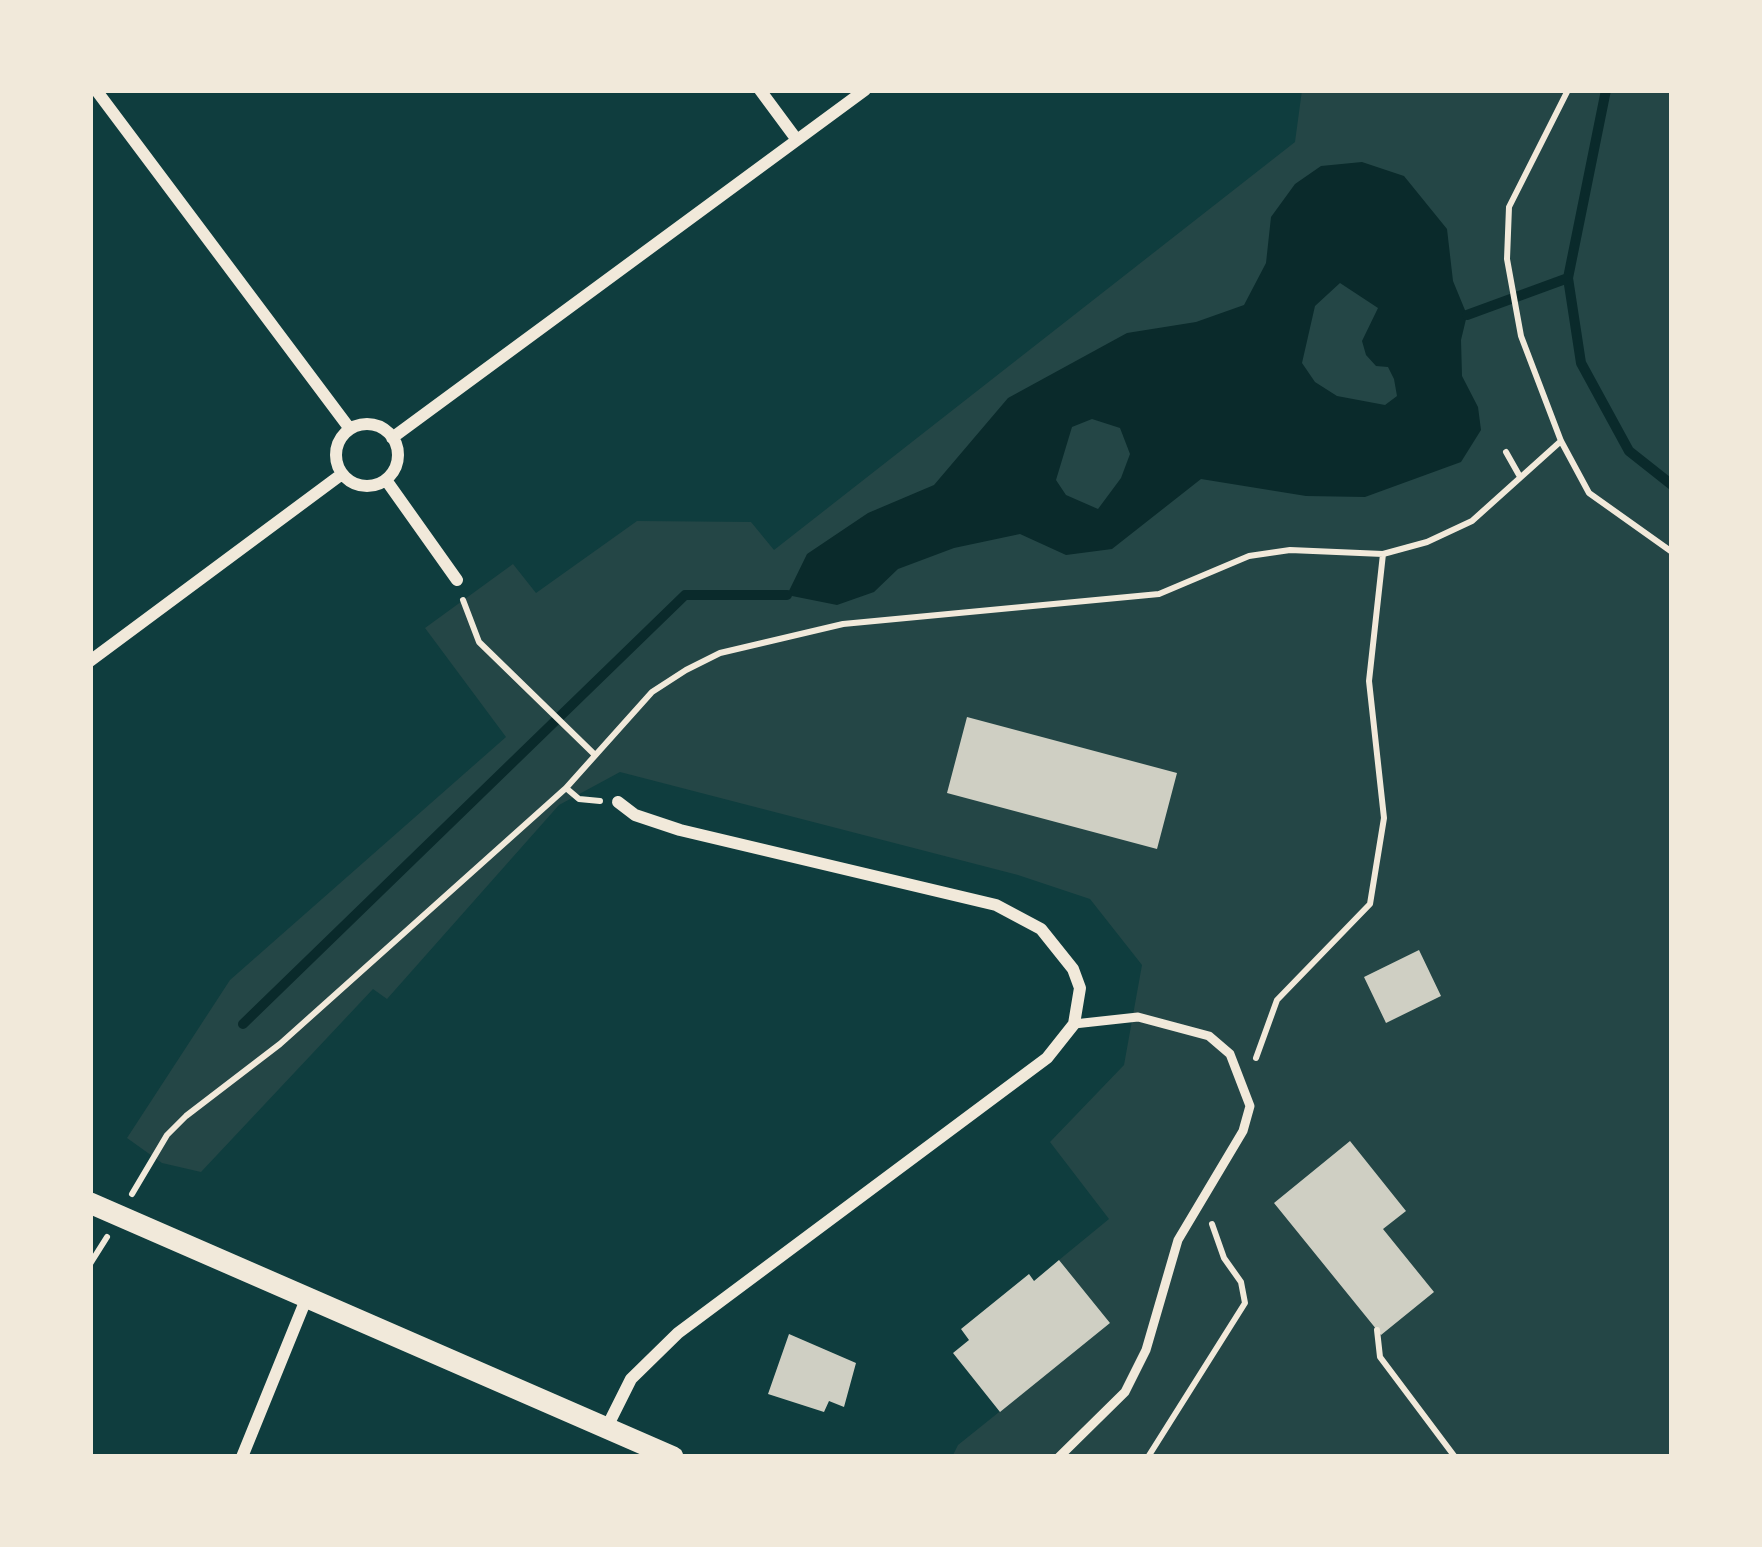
<!DOCTYPE html>
<html>
<head>
<meta charset="utf-8">
<style>
  body { margin:0 }
  #map { position:relative; width:1762px; height:1547px; overflow:hidden; background:#0f3d3e; font-family:"Source Sans 3",sans-serif }
  canvas { display:block }
  .frame { position:absolute; inset:0; border:93px solid #f1e9da; pointer-events:none }
</style>
</head>
<body>
<div id="map">
<canvas width="1762" height="1547"></canvas>
<div class="frame"></div>
</div>
<script>
const ctx = document.querySelector('canvas').getContext('2d');
ctx.lineJoin = 'round';
function fill(path, color) {
  ctx.fillStyle = color;
  ctx.fill(path, 'evenodd');
}
function toPath(rows) {
  const path = new Path2D();
  for (const r of rows) {
    if (r.length === 3) {
      path.moveTo(r[0] + r[2], r[1]);
      path.arc(r[0], r[1], r[2], 0, 2 * Math.PI);
      continue;
    }
    path.moveTo(r[0], r[1]);
    for (let i = 2; i < r.length; i += 2) path.lineTo(r[i], r[i + 1]);
  }
  return path;
}
function trace(path, color, width, dash) {
  ctx.strokeStyle = color;
  ctx.lineWidth = width;
  ctx.lineCap = dash ? 'butt' : 'round';
  ctx.setLineDash(dash || []);
  ctx.stroke(path);
}
const green = toPath([
  [1302,90,1672,90,1672,1457,952,1457,958,1445,1110,1323,1059,1260,1109,1219,1050,1142,1124,1065,1142,965,1090,899,1018,875,620,772,559,805,387,999,373,989,201,1172,162,1163,127,1138,230,980,506,737,425,628,513,564,536,593,637,521,751,522,774,550,1295,142]
]);
const water = toPath([
  [1362,162,1404,176,1447,229,1453,281,1467,315,1461,340,1462,376,1478,407,1481,430,1461,462,1365,497,1306,496,1201,479,1112,549,1066,555,1020,534,954,548,898,569,874,592,837,605,787,595,807,554,868,513,934,485,1008,398,1127,333,1196,322,1244,305,1266,263,1271,217,1295,184,1321,166],
  [1340,283,1378,308,1362,341,1366,355,1376,366,1388,367,1394,379,1397,396,1385,405,1337,396,1315,382,1302,363,1315,306],
  [1092,419,1120,428,1130,454,1121,478,1098,509,1066,495,1056,480,1072,427]
]);
const stream = toPath([
  [1606,90,1568,278,1581,363,1629,451,1672,485],
  [1467,315,1568,278],
  [243,1024,685,595,787,595]
]);
const building = toPath([
  [967,717,1177,773,1157,849,947,793],
  [1419,950,1441,996,1386,1023,1364,977],
  [1350,1141,1406,1211,1383,1229,1434,1292,1381,1335,1274,1203],
  [1059,1260,1110,1323,1000,1412,953,1353,969,1340,961,1329,1029,1274,1034,1281],
  [789,1334,856,1363,844,1407,829,1401,824,1412,768,1394]
]);
const path = toPath([
  [1568,90,1509,207,1507,259,1521,336,1561,441,1589,493,1672,552],
  [1506,452,1519,475],
  [463,600,479,642,594,754],
  [566,788,579,799,600,801],
  [1256,1058,1277,1000,1370,904,1384,818,1369,681,1383,554],
  [132,1194,167,1135,186,1116,280,1044,566,788,652,692,686,670,720,653,843,624,1159,594,1249,556,1290,550,1383,554,1427,542,1472,521,1561,441],
  [90,1264,107,1237],
  [1377,1330,1380,1357,1455,1457],
  [1148,1457,1245,1303,1241,1282,1224,1258,1212,1224]
]);
const service = toPath([
  [1059,1457,1125,1392,1146,1350,1178,1240,1243,1131,1250,1106,1230,1054,1209,1036,1138,1017,1074,1024]
]);
const minor = toPath([
  [96,90,350,429],
  [760,90,797,140],
  [367,455,31],
  [392,438,865,90],
  [386,480,457,580],
  [90,661,342,474],
  [606,1429,631,1379,678,1333,1047,1058,1074,1024,1080,988,1073,969,1041,929,996,905,680,830,635,815,618,802],
  [242,1457,307,1297]
]);
const tertiary = toPath([
  [90,1203,673,1457]
]);
fill(green, '#244646');
fill(water, '#0a2a2b');
trace(stream, '#0a2a2b', 10);
fill(building, '#cfcfc3');
trace(path, '#f1e9da', 6);
trace(service, '#f1e9da', 9);
trace(minor, '#f1e9da', 12);
trace(tertiary, '#f1e9da', 21);
</script>
</body>
</html>
